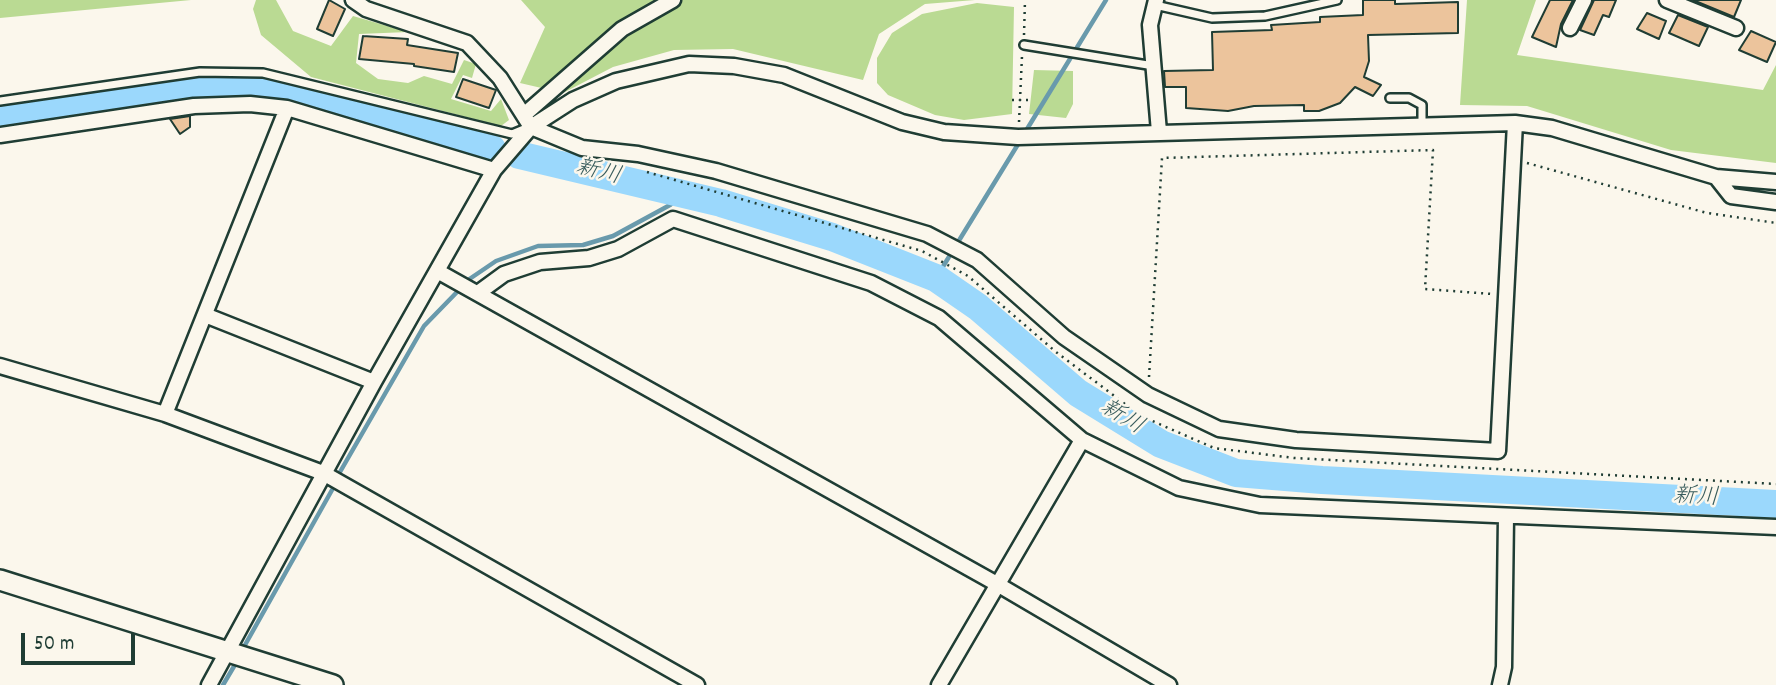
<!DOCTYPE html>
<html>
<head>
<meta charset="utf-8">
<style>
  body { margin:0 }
  #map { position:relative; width:1776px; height:685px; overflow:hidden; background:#fbf7ec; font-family:Dekko,sans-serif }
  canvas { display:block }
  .scale { position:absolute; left:21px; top:633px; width:114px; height:32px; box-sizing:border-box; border:4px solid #1f3d34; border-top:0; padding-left:9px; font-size:21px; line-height:24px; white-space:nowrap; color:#1f3d34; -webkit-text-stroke:5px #fbf7ec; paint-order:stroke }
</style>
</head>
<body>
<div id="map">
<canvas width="1776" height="685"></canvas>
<div class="scale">50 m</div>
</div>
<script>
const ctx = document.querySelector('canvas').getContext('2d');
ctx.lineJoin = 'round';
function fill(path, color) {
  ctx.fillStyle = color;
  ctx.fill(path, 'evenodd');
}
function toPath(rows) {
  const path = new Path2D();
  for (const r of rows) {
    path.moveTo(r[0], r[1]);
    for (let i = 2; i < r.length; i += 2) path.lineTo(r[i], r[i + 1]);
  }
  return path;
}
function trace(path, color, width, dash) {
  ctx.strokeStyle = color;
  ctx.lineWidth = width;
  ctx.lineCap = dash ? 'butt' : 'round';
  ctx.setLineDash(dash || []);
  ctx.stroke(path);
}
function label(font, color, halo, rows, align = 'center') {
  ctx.font = font + ' Dekko,"Klee One",sans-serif';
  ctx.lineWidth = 5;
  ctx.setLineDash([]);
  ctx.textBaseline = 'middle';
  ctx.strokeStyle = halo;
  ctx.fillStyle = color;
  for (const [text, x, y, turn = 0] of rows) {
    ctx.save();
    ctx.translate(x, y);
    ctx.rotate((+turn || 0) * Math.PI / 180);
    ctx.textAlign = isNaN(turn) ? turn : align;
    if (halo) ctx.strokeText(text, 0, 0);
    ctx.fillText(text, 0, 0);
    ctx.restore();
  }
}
const green = toPath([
  [0,0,191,0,0,18],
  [256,0,276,0,293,31,331,46,353,16,408,32,359,34,356,63,378,79,408,83,424,76,452,84,464,60,476,64,472,78,463,75,451,99,491,111,501,99,509,120,501,126,311,77,261,35,253,9],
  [521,0,975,0,925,4,879,34,863,80,733,49,674,50,613,67,563,93,520,83,545,27],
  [1467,0,1536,0,1517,55,1763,90,1776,65,1776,163,1671,150,1527,106,1460,105],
  [977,3,1014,7,1012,114,964,120,935,115,888,95,877,83,877,58,892,33,922,14],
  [1034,70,1073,71,1073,104,1066,118,1029,114]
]);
const stream = toPath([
  [1024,134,1106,0],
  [936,278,1020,141],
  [468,280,496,261,538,246,583,245,613,236,670,205,683,193],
  [340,472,424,326,458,291],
  [245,645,332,490],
  [223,685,236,663]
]);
const river = toPath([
  [0,116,217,86,292,91,492,149],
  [519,155,721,203,832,237,936,278,978,307,1078,393,1161,444,1236,473,1322,480,1776,504]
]);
const building = toPath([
  [329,0,345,9,333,36,317,29,329,0],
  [1363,0,1395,0,1395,4,1458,2,1458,33,1368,35,1369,61,1364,77,1381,85,1373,96,1355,87,1340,103,1319,111,1304,111,1304,105,1254,106,1228,111,1186,108,1186,87,1165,87,1164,71,1213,70,1212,32,1272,30,1271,25,1320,22,1320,17,1363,15,1363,0],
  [1550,0,1573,0,1561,24,1556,47,1532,37,1550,0],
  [1594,0,1616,0,1609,17,1603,15,1594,35,1580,30,1594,0],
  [1693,0,1741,0,1734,17,1693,0],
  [1647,13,1666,21,1659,39,1637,29,1647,13],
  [1678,15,1708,27,1699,46,1669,33,1678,15],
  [1751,31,1776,42,1767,62,1739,50,1751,31],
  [363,36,408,39,407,45,458,53,454,72,414,66,414,64,359,59,363,36],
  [463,79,496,90,489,108,456,97,463,79],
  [190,116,190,127,180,134,170,119,190,116]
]);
const path = toPath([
  [1024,35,1025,0],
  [1012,100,1031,100],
  [1019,122,1022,56],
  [1527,163,1707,213,1776,223],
  [647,172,922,251,968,276,1056,352,1141,416,1214,448,1294,458,1776,484],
  [1149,377,1162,158,1433,150,1425,289,1492,294]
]);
const lane = toPath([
  [1155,5,1212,18,1265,16,1337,0],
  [1024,45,1154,66],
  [1390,98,1409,98,1422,105,1422,125],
  [0,101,200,72,263,73,512,134,524,129]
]);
const street = toPath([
  [353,0,366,9,467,43,500,78,531,127,582,148,638,154,716,171,927,234,977,260,1064,337,1148,395,1219,429,1296,440,1498,451,1515,123],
  [1156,0,1150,25,1159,132],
  [1667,0,1736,28],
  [1570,28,1584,0],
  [525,114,622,29,673,0],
  [0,135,194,106,250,104,287,108,494,170],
  [1716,177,1731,196,1776,202],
  [439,272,997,584,1169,685],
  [478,293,504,274,540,262,589,258,618,249,673,219,871,283,939,318,1082,440,1179,488,1260,505,1776,527],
  [205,315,374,382],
  [0,366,165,414,323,473,697,685],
  [165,414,287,108],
  [209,685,374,382,494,170,531,127,573,100,616,81,689,64,734,66,784,75,902,122,944,132,1018,137,1515,123,1552,128,1716,177,1776,182],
  [939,685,1082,440],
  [1500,685,1504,667,1506,517]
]);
const secondary = toPath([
  [0,580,333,685]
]);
const waterNames = [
  ["新川",598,174,14],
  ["新川",1121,419,31],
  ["新川",1696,499,3]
];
fill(green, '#bada93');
trace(stream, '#699aac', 4.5);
trace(river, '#9bd8fc', 28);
fill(building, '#ecc49c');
trace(building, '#1f3d34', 2);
trace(lane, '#1f3d34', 12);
trace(street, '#1f3d34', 19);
trace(secondary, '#1f3d34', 24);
trace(path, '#1f3d34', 2.5, [2, 5]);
trace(lane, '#fbf7ec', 7);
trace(street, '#fbf7ec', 14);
trace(secondary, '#fbf7ec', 19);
label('italic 23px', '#385c5c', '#fbf7ec', waterNames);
</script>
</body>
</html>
